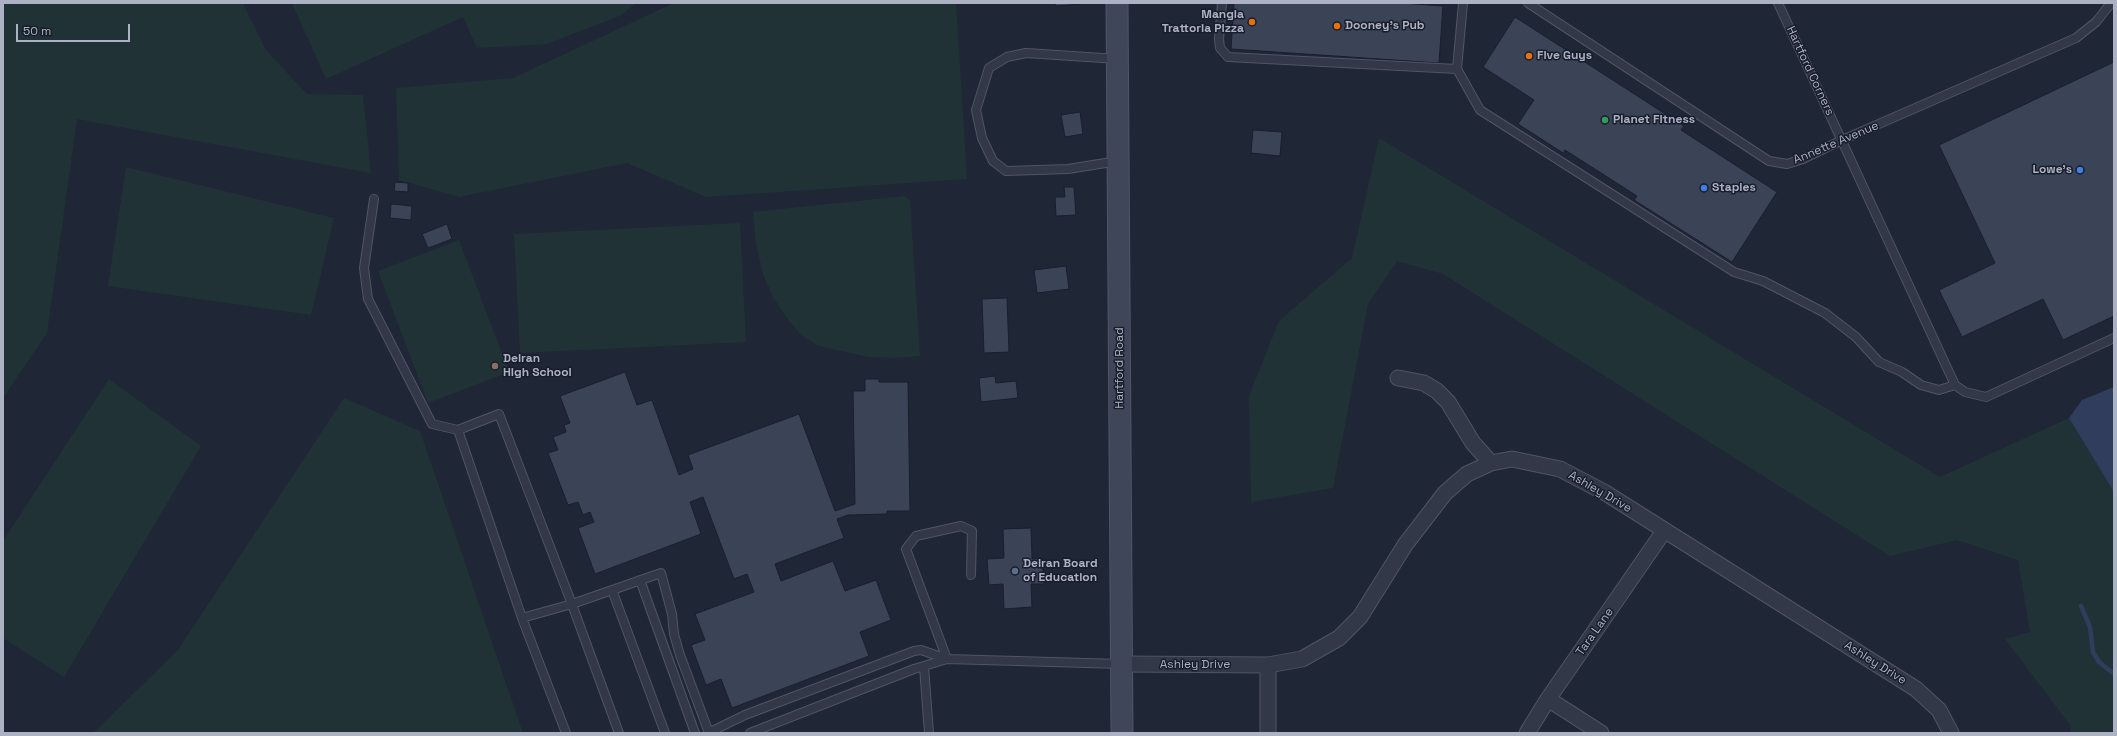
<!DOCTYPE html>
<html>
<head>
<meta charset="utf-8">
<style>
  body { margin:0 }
  #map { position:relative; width:2117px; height:736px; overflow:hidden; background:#1f2636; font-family:"Space Grotesk",sans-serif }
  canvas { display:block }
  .frame { position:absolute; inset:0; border:4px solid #acb2c4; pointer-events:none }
  .scale { position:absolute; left:16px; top:24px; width:114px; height:18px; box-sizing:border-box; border:2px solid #acb2c4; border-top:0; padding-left:5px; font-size:12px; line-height:14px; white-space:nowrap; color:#acb2c4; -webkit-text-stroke:3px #181d2b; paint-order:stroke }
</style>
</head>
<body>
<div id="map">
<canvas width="2117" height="736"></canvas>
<div class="frame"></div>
<div class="scale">50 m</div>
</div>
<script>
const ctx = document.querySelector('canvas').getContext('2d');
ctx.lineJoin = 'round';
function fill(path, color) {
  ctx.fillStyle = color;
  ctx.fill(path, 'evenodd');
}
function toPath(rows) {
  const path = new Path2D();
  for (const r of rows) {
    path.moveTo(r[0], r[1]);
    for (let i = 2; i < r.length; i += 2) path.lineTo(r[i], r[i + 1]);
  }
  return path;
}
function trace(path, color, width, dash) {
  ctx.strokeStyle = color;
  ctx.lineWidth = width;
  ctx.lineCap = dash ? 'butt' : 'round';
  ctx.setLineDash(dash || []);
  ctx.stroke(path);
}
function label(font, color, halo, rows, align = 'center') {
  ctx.font = font + ' "Space Grotesk",sans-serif';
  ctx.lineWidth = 3;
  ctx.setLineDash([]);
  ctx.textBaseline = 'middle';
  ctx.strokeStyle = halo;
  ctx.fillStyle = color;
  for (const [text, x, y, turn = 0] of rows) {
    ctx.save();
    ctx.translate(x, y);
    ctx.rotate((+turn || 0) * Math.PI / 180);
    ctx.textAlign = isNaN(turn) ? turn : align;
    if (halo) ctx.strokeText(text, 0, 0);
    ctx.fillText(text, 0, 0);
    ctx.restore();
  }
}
const green = toPath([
  [3,3,243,3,265,49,307,94,363,95,371,173,77,119,47,333,3,398],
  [292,3,636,3,622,15,547,44,477,48,463,17,326,79],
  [674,3,956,3,967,179,706,197,627,163,459,197,399,180,396,88,513,78],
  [1379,138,1940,477,2069,418,2114,492,2114,733,2071,733,2070,725,2005,639,2030,632,2018,560,1957,540,1890,556,1443,274,1397,261,1368,304,1333,488,1251,502,1249,396,1279,321,1352,258],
  [126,167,334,218,311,315,108,286],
  [905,196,910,201,920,356,895,358,868,357,819,346,801,335,787,318,773,297,763,274,756,244,753,212],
  [740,223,746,342,520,353,514,234],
  [459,240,509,372,428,403,378,271],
  [109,379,201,446,64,677,3,638,3,541],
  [344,398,420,431,523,733,93,733,178,650]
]);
const water = toPath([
  [2114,387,2114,492,2069,418,2082,400]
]);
const stream = toPath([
  [2081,606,2090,627,2093,652,2099,662,2114,674]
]);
const building = toPath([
  [1055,3,1082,3,1082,4,1056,6,1055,3],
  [1234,3,1402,3,1443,6,1439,63,1231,49,1234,3],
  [1515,17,1684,126,1681,130,1777,192,1732,262,1634,200,1637,196,1565,150,1563,153,1518,124,1534,100,1483,67,1515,17],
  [2114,62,2114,316,2063,340,2043,299,1962,337,1939,290,1995,263,1939,145,2114,62],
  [1080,112,1083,134,1065,137,1061,115,1080,112],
  [1253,130,1282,132,1280,156,1251,153,1253,130],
  [395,182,408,183,408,192,394,191,395,182],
  [1064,187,1074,187,1076,215,1056,216,1055,197,1065,197,1064,187],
  [391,204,412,206,411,220,390,218,391,204],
  [447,224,452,239,428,248,422,234,447,224],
  [1066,266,1069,289,1037,293,1034,270,1066,266],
  [1007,298,1009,352,984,353,982,299,1007,298],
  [625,372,637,405,652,400,679,475,693,469,688,455,799,414,835,511,855,504,853,391,865,391,865,379,879,379,879,382,908,382,910,511,887,511,887,514,848,515,837,519,844,538,775,564,781,581,833,561,845,591,876,580,891,620,860,632,869,656,732,708,721,679,706,685,691,645,705,640,695,614,754,592,747,574,734,579,703,497,690,502,701,534,595,574,578,528,594,522,590,512,583,515,578,502,568,505,548,453,558,450,553,437,566,432,564,425,570,423,560,396,625,372],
  [995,376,996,383,1016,381,1018,398,981,402,979,378,995,376],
  [1031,528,1032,559,1042,558,1044,584,1031,584,1032,607,1004,609,1003,584,989,585,987,559,1004,558,1003,529,1031,528]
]);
const service = toPath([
  [1222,3,1219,39,1220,48,1228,57,1457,69],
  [1463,3,1457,69,1480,110,1734,272,1763,281,1825,313,1856,337,1879,362,1902,372,1921,385,1939,390,1955,385],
  [1528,3,1769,161,1787,164,1803,159,1842,140,2076,38,2096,22,2111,3],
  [1778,3,1955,385,1965,392,1986,397,2114,338],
  [1118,161,1068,169,1006,171,993,161,982,138,976,110,989,68,1007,57,1026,53,1118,59],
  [374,199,364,268,368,299,432,424,458,430],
  [640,580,695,733],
  [612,590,665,733],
  [522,618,572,604,661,573,672,614,674,634,680,655,709,733],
  [947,659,906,549,916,536,961,526,972,531,971,575],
  [924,667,929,733],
  [566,733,522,618,458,430,499,414,570,599,619,733],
  [708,733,745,715,914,651,921,650,947,659,1121,664],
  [750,733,914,669,947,659]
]);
const minor = toPath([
  [1398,378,1424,383,1437,391,1448,402,1473,443,1491,463],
  [1122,664,1268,665,1302,659,1339,638,1360,617,1405,545,1445,493,1467,474,1491,463,1512,459,1560,469,1604,492,1916,689,1939,710,1951,733],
  [1268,665,1268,733],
  [1548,699,1601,733],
  [1527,733,1548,699,1664,531]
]);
const secondary = toPath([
  [1117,3,1122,733]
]);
const markers = [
  [1252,22,4,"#e8710a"],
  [1337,26,4,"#e8710a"],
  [1529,56,4,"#e8710a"],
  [1605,120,4,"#2e9e5b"],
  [2080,170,4,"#3f7fe0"],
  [1704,188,4,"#3f7fe0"],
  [495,366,4,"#8d6e63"],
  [1015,571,4,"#5c6f8a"]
];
const poiNames = [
  ["Mangia",1244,15,"right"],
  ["Trattoria Pizza",1244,29,"right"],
  ["Dooney's Pub",1345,26],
  ["Five Guys",1537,56],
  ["Planet Fitness",1613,120],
  ["Lowe's",2072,170,"right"],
  ["Staples",1712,188],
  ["Delran",503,359],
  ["High School",503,373],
  ["Delran Board",1023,564],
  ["of Education",1023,578]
];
const streetNames = [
  ["Hartford Corners",1810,71,65],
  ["Annette Avenue",1836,143,-23],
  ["Hartford Road",1120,368,-90],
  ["Ashley Drive",1600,492,30],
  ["Tara Lane",1595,632,-55],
  ["Ashley Drive",1875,663,32],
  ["Ashley Drive",1195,665]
];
fill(green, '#213237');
fill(water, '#303d5c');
trace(stream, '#303d5c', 4.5);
fill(building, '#3b4357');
trace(building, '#1a1f2d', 1);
trace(service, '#505565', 10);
trace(minor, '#505565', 17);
trace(secondary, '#505565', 23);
trace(service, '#323847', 8);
trace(minor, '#323847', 15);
trace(secondary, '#40465a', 21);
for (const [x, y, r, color] of markers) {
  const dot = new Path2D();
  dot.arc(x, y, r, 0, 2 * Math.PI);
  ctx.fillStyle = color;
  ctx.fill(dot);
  trace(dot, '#181d2b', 1.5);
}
label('bold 12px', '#acb2c4', '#181d2b', poiNames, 'left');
label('12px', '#acb2c4', '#181d2b', streetNames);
</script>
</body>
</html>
